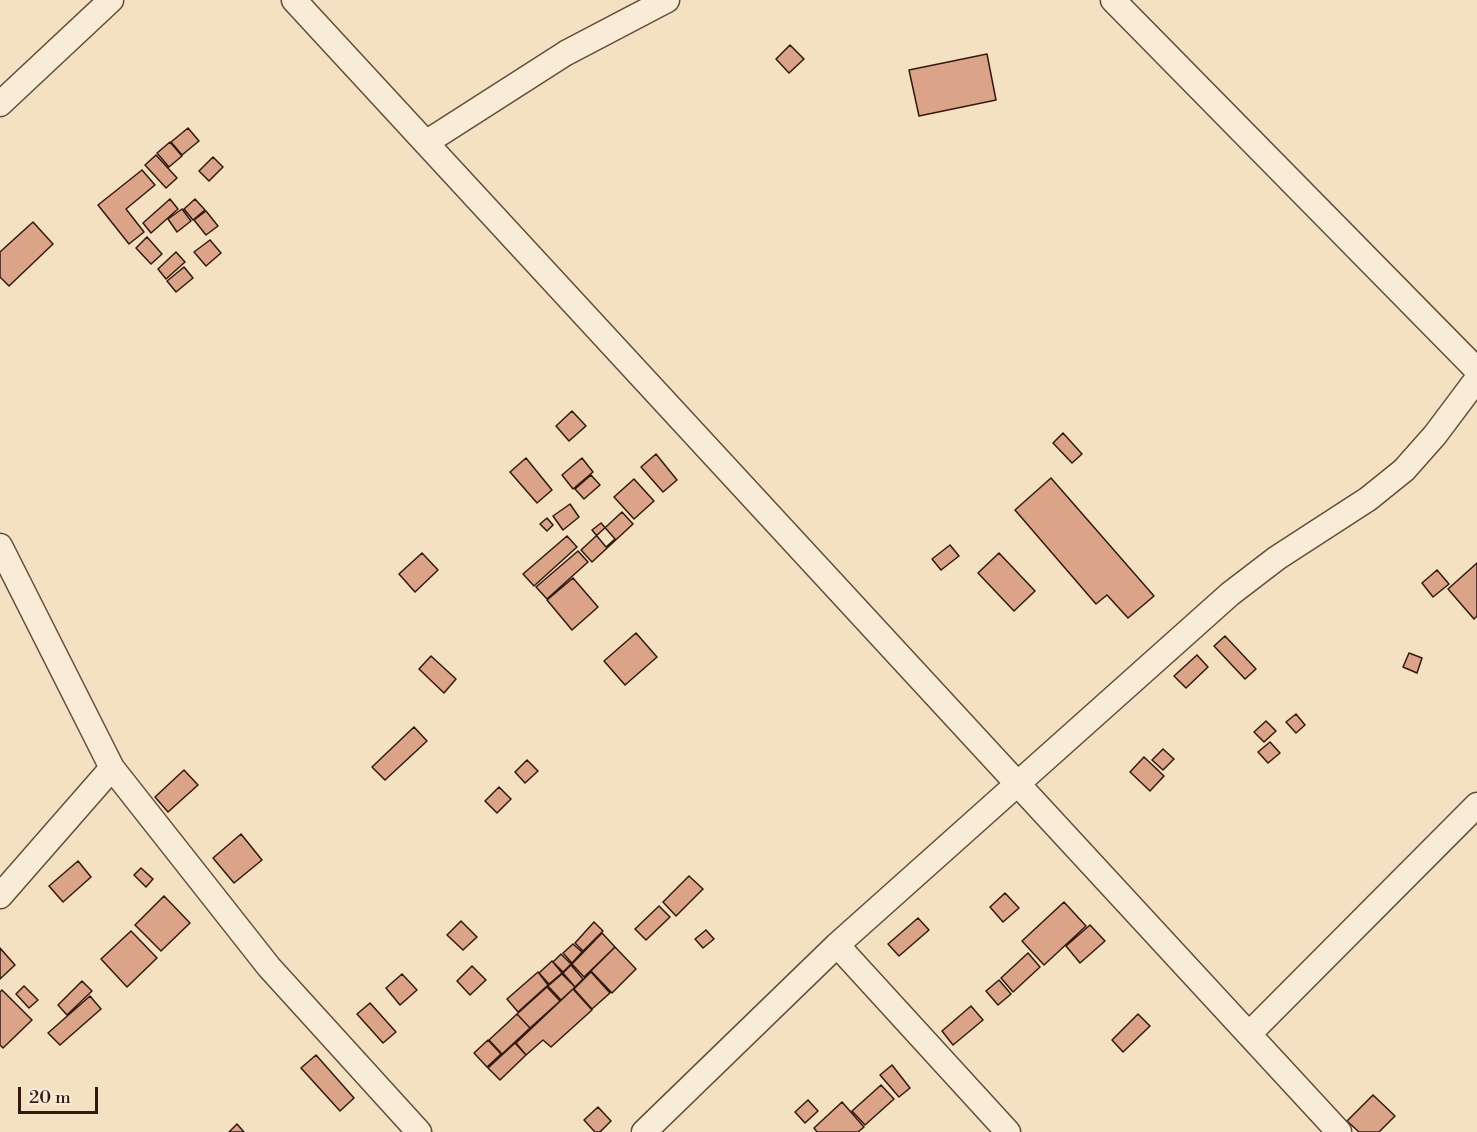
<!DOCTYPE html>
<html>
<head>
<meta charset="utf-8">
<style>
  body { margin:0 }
  #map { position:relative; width:1477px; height:1132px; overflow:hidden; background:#f4e1c2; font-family:"Libre Bodoni",serif }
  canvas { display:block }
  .scale { position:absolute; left:18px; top:1087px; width:80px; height:27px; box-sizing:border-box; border:3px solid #331a10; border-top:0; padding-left:8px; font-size:18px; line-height:21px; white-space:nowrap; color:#331a10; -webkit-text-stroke:4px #f8ecd7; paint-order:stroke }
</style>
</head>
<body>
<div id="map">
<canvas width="1477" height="1132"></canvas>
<div class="scale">20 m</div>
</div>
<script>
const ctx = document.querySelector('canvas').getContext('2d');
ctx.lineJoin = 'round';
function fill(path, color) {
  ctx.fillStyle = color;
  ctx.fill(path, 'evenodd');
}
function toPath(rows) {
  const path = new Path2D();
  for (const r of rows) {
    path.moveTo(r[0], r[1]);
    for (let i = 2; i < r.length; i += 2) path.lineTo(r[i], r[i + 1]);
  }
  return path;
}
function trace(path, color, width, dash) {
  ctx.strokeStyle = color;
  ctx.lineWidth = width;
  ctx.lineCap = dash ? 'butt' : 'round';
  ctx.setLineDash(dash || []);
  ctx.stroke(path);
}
const building = toPath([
  [790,45,804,59,789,73,776,59,790,45],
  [987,54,996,100,919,116,909,70,987,54],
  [188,128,199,141,182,155,171,142,188,128],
  [170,142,182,156,169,167,157,153,170,142],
  [156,155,177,178,166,188,145,165,156,155],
  [213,157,223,167,209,181,199,171,213,157],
  [142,170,155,185,126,209,144,232,129,244,98,205,142,170],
  [170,199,178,209,151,233,143,223,170,199],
  [195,199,205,210,193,220,184,209,195,199],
  [182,209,191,221,177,232,168,219,182,209],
  [206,211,218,226,206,235,194,220,206,211],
  [33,222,53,244,9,286,0,277,0,252,33,222],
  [147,237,162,254,151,264,136,248,147,237],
  [210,240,221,253,206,266,194,252,210,240],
  [176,252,185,262,166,279,158,269,176,252],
  [184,267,193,278,176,292,167,281,184,267],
  [572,411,586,426,569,441,556,426,572,411],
  [1063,433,1082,454,1072,463,1053,443,1063,433],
  [656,454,677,480,663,492,641,467,656,454],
  [526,458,552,490,537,503,510,472,526,458],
  [582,458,593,472,573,489,562,475,582,458],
  [591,475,600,485,584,499,575,489,591,475],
  [1051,478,1154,596,1128,618,1107,595,1096,604,1015,510,1051,478],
  [634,479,654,501,634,519,614,497,634,479],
  [570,504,579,517,563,530,553,516,570,504],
  [622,512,633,524,592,562,581,550,622,512],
  [547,518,553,525,547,531,540,524,547,518],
  [601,523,615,539,606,547,592,530,601,523],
  [567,536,577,547,534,586,523,574,567,536],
  [950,545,959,556,941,570,932,559,950,545],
  [578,551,588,562,547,599,536,587,578,551],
  [422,553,438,570,415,592,399,574,422,553],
  [999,553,1035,591,1014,611,978,573,999,553],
  [1477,563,1477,616,1474,619,1448,589,1477,563],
  [1437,570,1449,584,1433,597,1422,583,1437,570],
  [573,578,598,607,572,630,547,600,573,578],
  [636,633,657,657,625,685,604,661,636,633],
  [1225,636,1256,669,1245,679,1214,646,1225,636],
  [1409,653,1422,658,1417,673,1403,667,1409,653],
  [1197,655,1208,667,1186,688,1174,676,1197,655],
  [431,656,456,679,444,693,419,669,431,656],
  [1296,714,1305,725,1296,733,1286,722,1296,714],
  [1266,721,1276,731,1264,742,1254,732,1266,721],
  [414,727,427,741,385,780,372,767,414,727],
  [1270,742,1280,753,1268,763,1258,752,1270,742],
  [1163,749,1174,759,1163,770,1152,760,1163,749],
  [1144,757,1164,776,1150,791,1130,772,1144,757],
  [527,760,538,771,525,783,515,772,527,760],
  [184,770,198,785,168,812,155,797,184,770],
  [499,787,511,799,497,813,485,801,499,787],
  [241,834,262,860,234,883,213,858,241,834],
  [78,861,91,877,63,902,49,886,78,861],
  [141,868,153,879,146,887,134,875,141,868],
  [689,876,703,889,676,916,663,902,689,876],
  [1005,893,1019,908,1003,922,990,907,1005,893],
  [164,896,190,923,161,951,135,925,164,896],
  [1064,902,1086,926,1044,965,1022,941,1064,902],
  [659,906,670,917,646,940,635,929,659,906],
  [918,918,929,930,899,956,888,944,918,918],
  [461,921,477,937,463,950,447,935,461,921],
  [594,922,603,931,583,951,575,943,594,922],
  [1090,925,1105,941,1080,963,1066,946,1090,925],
  [706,930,714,939,703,948,695,939,706,930],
  [131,931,157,958,127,987,101,959,131,931],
  [602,933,615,947,584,977,572,964,602,933],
  [573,944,582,952,572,963,563,953,573,944],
  [615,947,636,969,612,993,591,971,615,947],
  [0,948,15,965,0,979,0,948],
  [1028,953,1040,967,1013,992,1001,978,1028,953],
  [561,954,571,964,563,972,553,962,561,954],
  [552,961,562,973,549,984,539,973,552,961],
  [571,965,583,979,575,987,563,973,571,965],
  [472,966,486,980,470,995,457,981,472,966],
  [538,972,548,985,518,1012,507,999,538,972],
  [591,972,610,993,592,1009,574,989,591,972],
  [402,974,417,990,400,1005,386,988,402,974],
  [562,974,575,987,561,1000,548,986,562,974],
  [999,980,1011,994,998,1005,986,991,999,980],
  [82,981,92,991,67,1015,58,1005,82,981],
  [24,986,38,1000,29,1008,16,994,24,986],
  [547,987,560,1001,530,1028,517,1014,547,987],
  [573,989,592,1010,551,1047,543,1040,526,1055,516,1043,573,989],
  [2,990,32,1020,3,1048,0,1045,0,992,2,990],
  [90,996,101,1009,60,1045,48,1033,90,996],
  [370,1003,396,1032,383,1043,357,1014,370,1003],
  [971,1006,983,1020,953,1045,942,1031,971,1006],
  [517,1014,530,1028,502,1054,489,1040,517,1014],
  [1138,1014,1150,1026,1123,1052,1112,1040,1138,1014],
  [488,1040,501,1054,487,1067,474,1053,488,1040],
  [515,1043,526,1055,500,1080,488,1068,515,1043],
  [316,1055,354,1098,340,1111,301,1068,316,1055],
  [892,1065,910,1088,899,1097,880,1075,892,1065],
  [881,1085,894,1099,865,1125,852,1111,881,1085],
  [1373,1095,1395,1116,1379,1132,1359,1132,1347,1121,1373,1095],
  [808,1100,818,1111,805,1123,795,1112,808,1100],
  [842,1102,864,1127,858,1132,817,1132,814,1128,842,1102],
  [598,1107,611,1121,600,1132,595,1132,584,1120,598,1107],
  [237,1124,244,1132,229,1132,237,1124]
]);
const minor = toPath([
  [294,0,1339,1132],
  [1113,0,1477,370],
  [0,104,111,0],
  [427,142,566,53,667,0],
  [0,546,112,768,269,967,419,1132],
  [0,896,112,768],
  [837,945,1008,1132],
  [1249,1034,1477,805],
  [644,1132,837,945,1230,594,1277,558,1368,499,1404,470,1435,435,1477,379]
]);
fill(building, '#dba388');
trace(building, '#331a10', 1.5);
trace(minor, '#634c3c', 27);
trace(minor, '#f8ecd7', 24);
</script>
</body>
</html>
